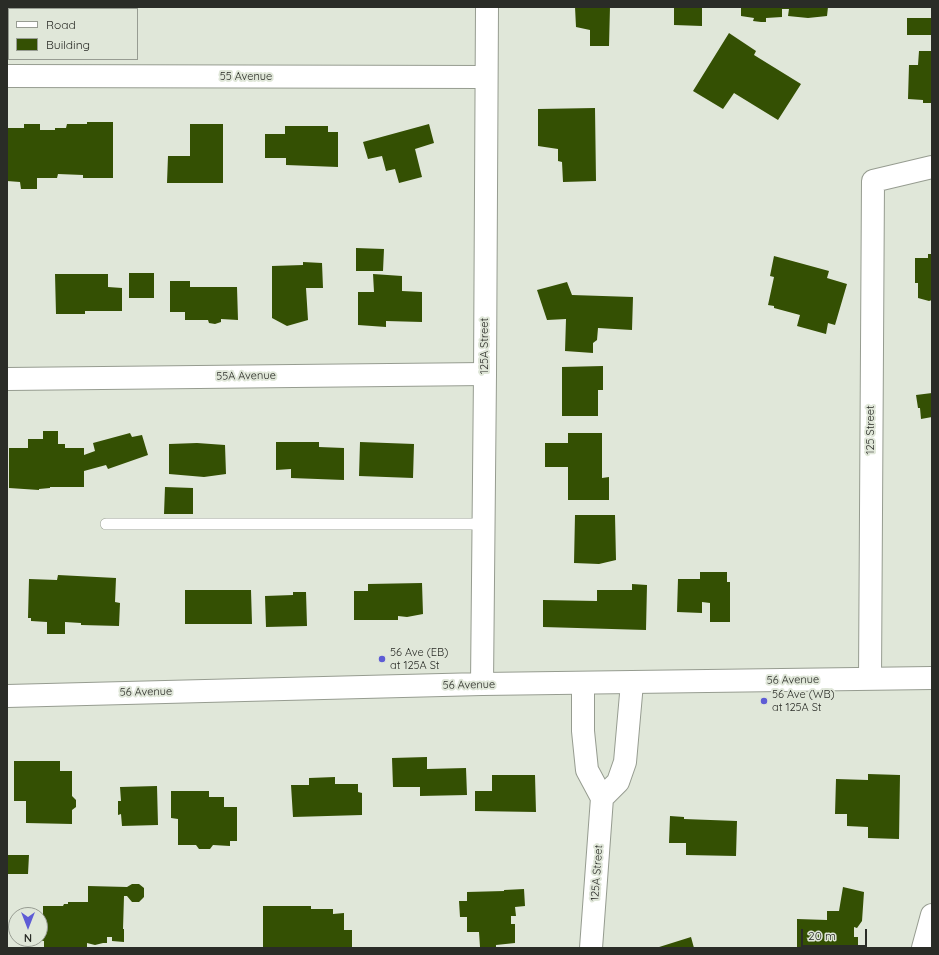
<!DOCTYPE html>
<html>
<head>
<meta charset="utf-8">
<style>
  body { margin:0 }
  #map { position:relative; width:939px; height:955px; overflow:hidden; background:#e0e7d9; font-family:Quicksand,sans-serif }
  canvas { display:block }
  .frame { position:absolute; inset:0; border:8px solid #2a2c27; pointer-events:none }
  .legend { position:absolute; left:8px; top:8px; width:130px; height:52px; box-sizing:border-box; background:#e0e7d9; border:1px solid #979c92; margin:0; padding:5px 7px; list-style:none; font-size:12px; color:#2a2c27 }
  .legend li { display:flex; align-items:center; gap:8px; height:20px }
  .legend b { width:20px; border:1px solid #979c92 }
  .north { position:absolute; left:8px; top:907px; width:40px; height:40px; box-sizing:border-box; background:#e0e7d9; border:1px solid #979c92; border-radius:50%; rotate:180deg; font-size:11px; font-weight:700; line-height:16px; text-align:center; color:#2a2c27 }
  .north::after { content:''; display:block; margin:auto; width:14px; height:18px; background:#5e5cd5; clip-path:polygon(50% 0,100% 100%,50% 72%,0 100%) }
  .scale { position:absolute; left:801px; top:929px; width:66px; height:18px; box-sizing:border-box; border:2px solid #2a2c27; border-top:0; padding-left:5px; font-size:12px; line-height:14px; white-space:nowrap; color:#2a2c27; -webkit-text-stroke:3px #e0e7d9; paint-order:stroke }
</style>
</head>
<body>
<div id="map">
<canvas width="939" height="955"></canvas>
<div class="frame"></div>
<ul class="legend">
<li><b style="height:5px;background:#fff"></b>Road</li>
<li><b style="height:11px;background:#345003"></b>Building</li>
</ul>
<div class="north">N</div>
<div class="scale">20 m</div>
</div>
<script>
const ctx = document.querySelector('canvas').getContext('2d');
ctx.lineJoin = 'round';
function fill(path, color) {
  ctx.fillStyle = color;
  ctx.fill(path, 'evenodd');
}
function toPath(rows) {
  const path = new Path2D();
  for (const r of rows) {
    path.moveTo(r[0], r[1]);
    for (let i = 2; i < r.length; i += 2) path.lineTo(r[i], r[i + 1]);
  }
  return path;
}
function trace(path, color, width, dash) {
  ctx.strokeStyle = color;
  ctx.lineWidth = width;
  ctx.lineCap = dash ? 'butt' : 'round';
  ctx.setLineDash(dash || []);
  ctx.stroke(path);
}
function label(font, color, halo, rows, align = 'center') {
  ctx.font = font + ' Quicksand,sans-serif';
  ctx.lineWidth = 4;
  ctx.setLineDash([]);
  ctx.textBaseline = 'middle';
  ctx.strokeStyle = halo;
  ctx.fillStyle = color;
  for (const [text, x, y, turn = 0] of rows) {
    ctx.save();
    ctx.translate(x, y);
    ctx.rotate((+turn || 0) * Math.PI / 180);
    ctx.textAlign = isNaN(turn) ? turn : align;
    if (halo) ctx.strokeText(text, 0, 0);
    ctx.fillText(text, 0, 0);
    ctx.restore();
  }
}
const building = toPath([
  [575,7,610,7,609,46,590,46,590,30,576,27],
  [674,7,702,7,702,26,674,25],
  [741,7,828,7,827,16,808,18,788,16,789,9,782,9,782,17,766,18,766,22,761,22,753,21,754,18,741,16],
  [907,18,932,18,932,35,907,35],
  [729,33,756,51,754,55,801,84,778,120,734,93,723,109,693,91],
  [919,51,932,51,932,103,923,103,923,100,908,99,909,65,918,65],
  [595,108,596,181,563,182,562,162,558,161,558,149,538,146,538,109],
  [87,122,113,122,113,178,83,178,83,175,58,174,57,178,37,178,37,189,21,189,20,182,7,181,7,128,24,128,24,124,40,124,40,130,55,130,55,128,66,128,67,124,87,124],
  [190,124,223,124,223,183,167,183,168,156,190,156],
  [429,124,434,143,415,149,422,177,399,183,395,169,386,171,382,156,368,159,363,142],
  [285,126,328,126,328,132,338,132,338,167,286,165,286,158,265,158,265,134,285,134],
  [356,248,384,249,383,271,356,271],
  [928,254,932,254,932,300,929,301,918,298,918,283,915,283,915,258,928,258],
  [774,256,829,271,827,278,847,284,835,325,828,323,826,334,797,326,800,315,774,308,774,306,768,305,774,277,770,276],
  [303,262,322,263,323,288,306,288,308,320,287,326,272,318,272,266,303,265],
  [129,273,154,273,154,298,129,298],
  [55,274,108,274,108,287,122,288,122,311,85,311,85,314,56,314],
  [373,274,402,276,402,291,422,292,422,322,386,321,386,327,358,325,358,292,374,292],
  [170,281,190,281,190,287,237,287,238,320,221,319,221,322,215,324,209,323,208,320,185,320,185,312,170,312],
  [567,282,572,295,633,297,632,330,598,328,597,340,593,343,593,353,565,351,566,319,547,320,537,290],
  [603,366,603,390,598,390,598,416,562,416,562,367],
  [932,393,932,417,921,419,920,408,918,408,916,395],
  [43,431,58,431,58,444,65,444,65,448,84,448,84,455,95,451,93,443,130,433,132,437,142,435,148,455,108,469,106,465,84,471,84,487,50,487,50,488,39,489,39,490,9,488,9,448,28,448,28,439,43,439],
  [568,433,602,433,602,478,609,477,609,500,568,500,568,467,545,467,545,443,568,443],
  [276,442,319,442,319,447,344,448,344,480,291,478,291,469,276,470],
  [360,442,414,444,413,478,359,476],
  [197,443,225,445,226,474,204,477,169,474,169,444],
  [165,487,193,488,193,514,164,514],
  [575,515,615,515,616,560,599,564,574,563],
  [700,572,727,572,727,582,730,582,730,622,710,622,710,603,702,602,702,613,677,612,678,579,700,579],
  [58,575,116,578,115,602,120,603,119,626,81,625,81,623,65,622,65,634,47,634,47,622,31,621,31,618,28,618,29,579,57,580],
  [422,583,423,614,407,617,398,616,398,620,354,620,354,591,368,591,368,584],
  [632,584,647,585,646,630,543,627,543,600,597,601,597,590,632,590],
  [185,590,251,590,252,624,185,624],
  [293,592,306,592,307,626,266,627,265,596,293,595],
  [427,757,427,769,466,768,467,795,420,796,420,787,393,787,392,758],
  [14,761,60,761,60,771,72,771,72,796,76,800,76,807,72,810,72,824,26,823,26,801,14,801],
  [868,774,900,775,899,839,868,838,868,827,847,826,847,814,835,814,836,779,868,780],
  [492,775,535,775,536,812,475,811,475,791,492,791],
  [335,777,335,784,358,784,358,792,362,793,362,815,293,817,291,785,309,785,309,778],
  [157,786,158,825,122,826,121,814,118,815,118,801,121,801,120,787],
  [171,791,209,791,209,797,224,797,224,807,237,807,237,841,230,841,230,846,213,845,210,849,199,849,196,845,178,845,178,819,171,818],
  [670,816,684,817,684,819,737,821,736,856,686,855,686,843,669,843],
  [7,855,29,855,28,874,7,874],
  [132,884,139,884,144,888,144,897,139,902,132,902,127,896,124,896,123,929,124,929,124,942,112,941,112,937,107,937,107,943,103,943,95,945,87,943,87,948,44,948,44,941,36,940,36,939,40,939,40,923,43,923,43,906,63,906,64,904,68,904,68,902,88,902,88,886,127,887],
  [843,887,864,892,862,921,857,928,854,927,854,937,858,937,858,948,797,948,797,919,827,920,827,911,839,911],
  [524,889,525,906,515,907,516,916,511,916,511,924,515,924,515,943,496,945,496,947,480,947,479,932,467,932,467,917,460,917,459,901,467,901,467,892,504,891,504,890],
  [263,906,311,906,311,909,333,909,333,914,344,913,344,930,352,930,352,948,263,948],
  [691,937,694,948,656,948]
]);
const service = toPath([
  [106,524,483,524]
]);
const minor = toPath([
  [7,76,486,77],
  [7,379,485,374],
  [870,678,873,181,932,167],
  [583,683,583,731,587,770,602,798,591,948],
  [602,798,618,782,625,762,632,683],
  [923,948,932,915]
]);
const tertiary = toPath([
  [482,684,485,374,487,7],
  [7,696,482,684,932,678]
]);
const markers = [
  [382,659,4,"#5e5cd5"],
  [764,701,4,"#5e5cd5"]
];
const streetNames = [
  ["55 Avenue",246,77],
  ["125A Street",485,346,-90],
  ["55A Avenue",246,376,-1],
  ["125 Street",871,430,-90],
  ["56 Avenue",793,680,-1],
  ["56 Avenue",469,685,-1],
  ["56 Avenue",146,692,-1],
  ["125A Street",597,873,-86]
];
const poiNames = [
  ["56 Ave (EB)",390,653],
  ["at 125A St",390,666],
  ["56 Ave (WB)",772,695],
  ["at 125A St",772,708]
];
fill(building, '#345003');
trace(service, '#969c90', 12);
trace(minor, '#969c90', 24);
trace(tertiary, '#969c90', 24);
trace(service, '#fff', 11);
trace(minor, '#fff', 22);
trace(tertiary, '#fff', 22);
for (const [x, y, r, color] of markers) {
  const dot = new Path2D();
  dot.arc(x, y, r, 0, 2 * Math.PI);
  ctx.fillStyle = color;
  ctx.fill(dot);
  trace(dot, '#e0e7d9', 1.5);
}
label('11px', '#2a2c27', '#e0e7d9', streetNames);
label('11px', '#2a2c27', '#e0e7d9', poiNames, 'left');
</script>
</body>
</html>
